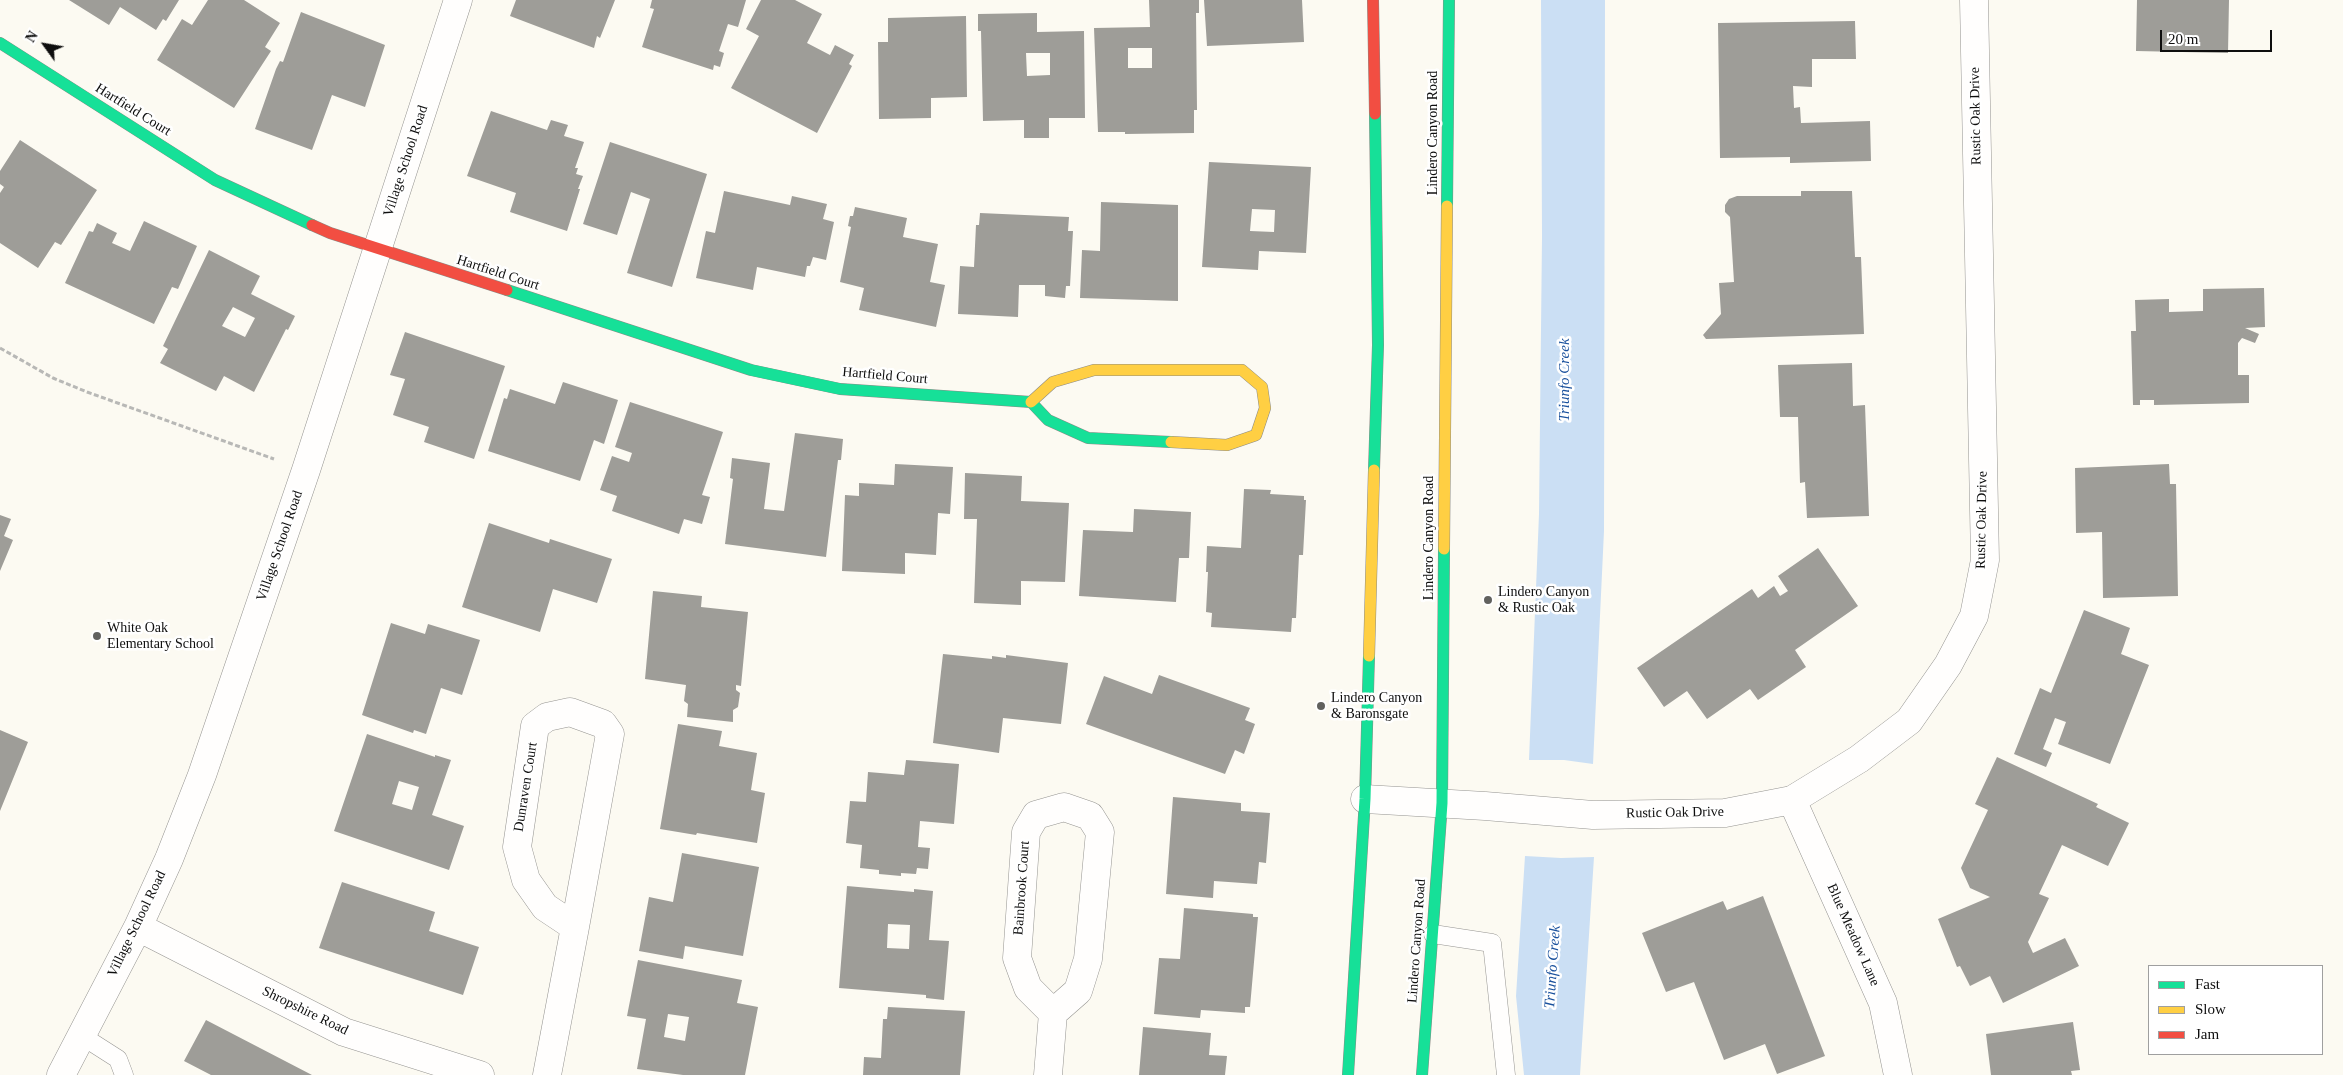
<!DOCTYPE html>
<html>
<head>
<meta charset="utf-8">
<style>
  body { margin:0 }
  #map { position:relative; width:2343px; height:1075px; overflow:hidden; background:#fcfaf2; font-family:"Times New Roman",serif }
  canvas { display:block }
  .legend { position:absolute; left:2148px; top:965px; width:175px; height:90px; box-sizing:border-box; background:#fff; border:1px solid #9f9f9f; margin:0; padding:6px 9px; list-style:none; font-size:15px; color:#0e0e0e }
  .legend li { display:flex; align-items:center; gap:10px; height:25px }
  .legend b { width:25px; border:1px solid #9f9f9f }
  .north { position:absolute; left:20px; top:20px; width:50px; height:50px; -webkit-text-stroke:4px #fff; paint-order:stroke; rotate:302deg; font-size:14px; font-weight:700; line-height:20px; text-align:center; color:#0e0e0e }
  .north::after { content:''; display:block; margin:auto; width:18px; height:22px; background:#0e0e0e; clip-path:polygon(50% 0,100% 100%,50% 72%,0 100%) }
  .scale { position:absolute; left:2160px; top:30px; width:112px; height:22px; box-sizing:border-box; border:2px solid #0e0e0e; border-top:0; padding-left:6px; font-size:15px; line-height:18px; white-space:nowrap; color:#0e0e0e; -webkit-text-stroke:4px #fff; paint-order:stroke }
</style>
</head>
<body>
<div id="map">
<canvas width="2343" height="1075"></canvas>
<ul class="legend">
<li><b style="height:6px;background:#16e098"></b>Fast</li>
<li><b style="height:6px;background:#ffcf43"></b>Slow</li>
<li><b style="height:6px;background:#f24e42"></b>Jam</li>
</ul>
<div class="north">N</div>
<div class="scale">20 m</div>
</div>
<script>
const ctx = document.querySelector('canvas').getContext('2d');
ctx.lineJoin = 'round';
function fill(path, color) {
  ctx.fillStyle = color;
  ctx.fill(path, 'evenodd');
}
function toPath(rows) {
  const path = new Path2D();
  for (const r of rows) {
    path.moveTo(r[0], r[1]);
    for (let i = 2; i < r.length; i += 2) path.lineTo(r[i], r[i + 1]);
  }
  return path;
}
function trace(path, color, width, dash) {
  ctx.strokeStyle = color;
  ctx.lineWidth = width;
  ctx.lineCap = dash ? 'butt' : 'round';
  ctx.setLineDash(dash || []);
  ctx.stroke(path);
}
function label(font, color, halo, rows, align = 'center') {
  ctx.font = font + ' "Times New Roman",serif';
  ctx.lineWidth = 5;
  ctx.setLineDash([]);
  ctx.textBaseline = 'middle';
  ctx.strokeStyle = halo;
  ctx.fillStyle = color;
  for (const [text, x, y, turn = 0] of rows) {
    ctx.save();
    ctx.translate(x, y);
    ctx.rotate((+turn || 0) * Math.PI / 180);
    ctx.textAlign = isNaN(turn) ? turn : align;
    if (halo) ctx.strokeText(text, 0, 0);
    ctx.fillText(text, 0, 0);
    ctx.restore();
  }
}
const water = toPath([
  [1541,0,1605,0,1604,531,1593,764,1564,760,1529,760,1539,514,1542,237],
  [1525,856,1561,858,1594,857,1580,1075,1524,1075,1516,996]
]);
const building = toPath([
  [69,0,179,0,166,21,163,19,156,30,120,7,109,25],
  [208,0,244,0,280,23,265,47,271,51,234,108,157,60,182,19,192,25],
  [516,0,615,0,600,38,597,36,594,48,510,16],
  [652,0,746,0,738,27,728,24,719,51,724,53,720,67,714,65,713,70,642,47,654,9,650,8],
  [761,0,795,0,822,14,807,43,830,55,835,45,854,55,849,64,852,66,817,133,731,88,759,36,746,29],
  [1149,0,1199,0,1199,13,1196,13,1197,110,1194,110,1194,133,1125,134,1125,132,1098,132,1094,28,1150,27],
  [1128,48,1152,48,1152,68,1128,68],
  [1204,0,1302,0,1304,42,1207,46],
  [2137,0,2229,0,2228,53,2136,51],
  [301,12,385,45,365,107,332,95,312,150,255,129,276,69,280,61,283,62],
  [1037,13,1037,32,1084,31,1085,118,1049,118,1049,138,1024,138,1024,120,983,121,981,31,978,31,978,14],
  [1026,53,1050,53,1050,75,1027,76],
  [966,16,967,97,931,98,931,118,879,119,878,42,888,42,888,18],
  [1855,21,1856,59,1812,59,1812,87,1793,86,1794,108,1800,107,1801,123,1870,121,1871,161,1790,163,1790,157,1720,158,1718,23],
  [491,111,547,130,551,120,568,125,564,136,584,142,575,168,578,168,576,174,583,176,578,189,580,189,567,231,510,212,516,193,467,176],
  [20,140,97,190,61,245,55,242,38,268,0,243,0,193,4,187,0,184,0,171],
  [610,142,707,174,672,287,627,273,650,199,631,192,617,235,583,224],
  [1209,162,1311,167,1306,253,1259,251,1258,270,1202,267],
  [1252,209,1275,210,1274,232,1250,231],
  [724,191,790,205,792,196,827,204,823,219,834,222,826,260,813,257,810,266,807,266,805,277,757,267,753,290,696,278,706,231,715,233],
  [1801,191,1852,191,1855,257,1861,257,1864,334,1706,339,1703,335,1721,314,1719,283,1734,282,1730,217,1725,212,1725,205,1729,199,1737,196,1801,196],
  [1101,202,1178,205,1178,301,1080,298,1082,250,1100,251],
  [855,207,907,218,903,237,938,244,930,282,945,285,936,327,859,310,864,288,840,282,851,227,848,226,850,216,853,216],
  [980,213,1069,217,1068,231,1073,231,1070,286,1066,286,1065,298,1045,296,1045,285,1019,285,1018,317,958,314,960,266,974,267,976,225,979,225],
  [144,221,197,246,178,289,172,287,154,324,65,283,89,231,93,232,97,223,117,233,112,243,130,251],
  [209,250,260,276,251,294,295,316,288,330,286,329,254,392,224,376,216,391,160,363,168,349,163,346],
  [233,307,255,318,245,337,222,326],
  [2264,288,2265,327,2245,328,2259,334,2255,343,2242,338,2238,343,2238,375,2249,375,2249,403,2154,405,2154,400,2140,400,2140,405,2133,405,2131,331,2136,331,2135,300,2169,299,2169,312,2203,311,2203,289],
  [405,332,505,366,474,459,424,442,429,427,393,415,405,379,390,375],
  [1852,363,1853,406,1865,405,1869,516,1807,518,1805,482,1800,483,1798,417,1780,417,1778,365],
  [563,382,618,400,604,444,594,440,580,481,488,451,504,398,507,399,510,389,555,404],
  [630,402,723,432,702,495,710,497,702,524,684,519,679,534,612,511,617,496,600,490,612,456,629,462,632,453,615,447],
  [795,433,843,439,841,460,838,460,826,557,725,544,733,479,730,478,732,458,770,463,764,509,784,511],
  [895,464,953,467,950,514,938,513,936,555,905,553,905,574,842,571,845,495,859,496,859,483,894,485],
  [2169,464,2170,484,2176,484,2178,596,2103,598,2102,532,2076,533,2075,468],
  [965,473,1022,476,1021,501,1069,503,1065,582,1021,581,1021,605,974,603,977,519,964,519],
  [1244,489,1271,490,1270,494,1304,496,1304,500,1306,500,1303,555,1299,555,1296,618,1292,618,1291,632,1211,627,1212,613,1206,612,1208,572,1206,572,1207,546,1241,548],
  [1134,509,1191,512,1189,558,1179,558,1176,602,1079,596,1083,530,1133,532],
  [0,515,11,519,4,536,13,540,0,571],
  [489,523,549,543,550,539,612,559,597,603,553,589,540,632,462,607],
  [1818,548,1858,606,1795,650,1806,667,1758,700,1750,689,1707,719,1687,691,1664,707,1637,668,1752,589,1758,598,1774,586,1780,596,1788,591,1778,576],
  [653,591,702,596,701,607,748,612,741,686,736,685,736,690,740,693,738,707,733,710,733,722,687,717,688,704,684,701,686,685,645,679],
  [2084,610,2130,628,2121,654,2149,665,2110,764,2058,744,2066,722,2055,718,2043,749,2052,753,2046,767,2014,754,2040,688,2051,693],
  [391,623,425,634,428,624,480,640,462,695,441,688,426,734,414,730,413,733,362,715],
  [943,654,992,659,992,656,1006,658,1006,655,1068,663,1061,724,1003,718,999,753,933,743],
  [1159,675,1250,708,1245,720,1255,724,1244,754,1235,750,1225,774,1086,724,1104,676,1152,694],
  [678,724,722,731,719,746,757,753,751,790,765,793,757,843,697,833,696,835,660,829],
  [0,730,28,742,0,811],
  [367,734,435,757,435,755,451,760,432,815,464,826,449,870,334,831],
  [399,781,419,787,412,810,392,804],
  [1997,757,2098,804,2096,807,2129,823,2108,866,2062,845,2039,894,2049,898,2028,942,2033,953,2065,938,2079,966,2003,1003,1990,976,1970,986,1960,966,1957,967,1938,919,1990,897,1970,888,1961,868,1988,810,1975,804],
  [906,760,959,764,954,824,920,821,918,847,930,848,928,869,917,868,916,874,901,873,901,876,879,874,879,870,860,868,862,845,846,843,850,801,866,802,868,772,904,775],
  [1173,797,1241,803,1241,811,1270,813,1266,863,1259,862,1257,884,1214,881,1213,898,1166,894],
  [682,853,759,867,743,956,685,946,683,959,639,951,649,897,673,902],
  [342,882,435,912,429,931,479,947,463,995,319,948],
  [847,886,914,892,914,889,933,891,929,940,949,941,944,1000,926,998,926,995,839,988],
  [888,924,910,925,909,949,887,948],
  [1763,896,1825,1056,1777,1074,1765,1044,1724,1060,1694,982,1666,992,1642,933,1723,901,1727,910],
  [1184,908,1253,914,1253,917,1258,917,1250,1007,1245,1007,1245,1013,1201,1010,1200,1018,1154,1014,1159,958,1180,959],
  [638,960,742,980,737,1003,758,1007,745,1075,683,1075,637,1069,646,1019,627,1016],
  [668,1014,689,1017,685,1041,664,1037],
  [888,1007,965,1011,960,1075,863,1075,864,1057,881,1058,883,1019,887,1019],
  [206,1020,312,1075,211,1075,184,1061],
  [2073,1022,2080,1070,2071,1071,2072,1075,1991,1075,1986,1034],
  [1143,1027,1211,1033,1209,1055,1227,1056,1225,1075,1139,1075]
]);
const path = toPath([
  [0,348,53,378,87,392,274,459]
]);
const lane = toPath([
  [1433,934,1492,943,1506,1075],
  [82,1036,118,1059,124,1075]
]);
const street = toPath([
  [1365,799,1485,806,1593,815,1725,813,1792,800,1859,759,1909,721,1948,665,1974,616,1985,560,1974,0],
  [1792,800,1883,1003,1898,1075],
  [138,927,344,1032,480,1075],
  [61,1075,138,927,169,859,202,775,306,470,458,0],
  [547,1075,575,927,610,734,603,724,570,712,547,717,535,726,517,847,526,880,545,907,575,927],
  [1048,1075,1053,1013,1078,991,1088,959,1100,832,1090,816,1064,807,1036,815,1026,832,1017,958,1028,988,1053,1013]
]);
const fast = toPath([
  [0,43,215,180,312,225],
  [1447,206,1449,0],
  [507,290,751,370,840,389,1031,402,1048,420,1088,438,1171,442],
  [1374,470,1378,345,1375,114],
  [1348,1075,1365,799,1369,656],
  [1422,1075,1442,803,1444,549]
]);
const slow = toPath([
  [1031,402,1053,382,1094,370,1242,370,1262,387,1265,408,1256,435,1227,445,1171,442],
  [1444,549,1447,206],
  [1369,656,1374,470]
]);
const jam = toPath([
  [1373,0,1375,114],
  [312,225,330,233,507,290]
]);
const markers = [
  [1488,600,5,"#61615e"],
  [97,636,5,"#61615e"],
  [1321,706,5,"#61615e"]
];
const streetNames = [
  ["Hartfield Court",133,110,32],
  ["Rustic Oak Drive",1976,116,-91],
  ["Lindero Canyon Road",1433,133,-90],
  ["Village School Road",406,161,-72],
  ["Hartfield Court",498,273,18],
  ["Hartfield Court",885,376,5],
  ["Rustic Oak Drive",1982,520,-89],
  ["Lindero Canyon Road",1429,538,-90],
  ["Village School Road",280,546,-71],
  ["Dunraven Court",526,787,-81],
  ["Rustic Oak Drive",1675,813,-1],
  ["Bainbrook Court",1022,888,-86],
  ["Village School Road",137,924,-64],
  ["Blue Meadow Lane",1853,935,66],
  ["Lindero Canyon Road",1417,941,-86],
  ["Shropshire Road",305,1011,26]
];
const poiNames = [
  ["Lindero Canyon",1498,592],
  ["& Rustic Oak",1498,608],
  ["White Oak",107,628],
  ["Elementary School",107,644],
  ["Lindero Canyon",1331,698],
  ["& Baronsgate",1331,714]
];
const waterNames = [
  ["Triunfo Creek",1565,380,-90],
  ["Triunfo Creek",1553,967,-86]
];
fill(water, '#cbdff4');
fill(building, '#9e9d98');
trace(lane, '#959491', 19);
trace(street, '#959491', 29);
trace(fast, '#8c8b87', 12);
trace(slow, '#8c8b87', 12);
trace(jam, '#8c8b87', 12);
trace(path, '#b8b8b6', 3, [5, 2.5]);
trace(lane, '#fffefd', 18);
trace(street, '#fffefd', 28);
trace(fast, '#16e098', 11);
trace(slow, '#ffcf43', 11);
trace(jam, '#f24e42', 11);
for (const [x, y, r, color] of markers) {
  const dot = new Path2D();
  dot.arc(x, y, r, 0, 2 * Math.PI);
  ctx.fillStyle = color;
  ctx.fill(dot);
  trace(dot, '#fff', 2);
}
label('14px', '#0e0e0e', '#fff', streetNames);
label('14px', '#0e0e0e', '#fff', poiNames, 'left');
label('italic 15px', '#1a519d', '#fff', waterNames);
</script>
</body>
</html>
